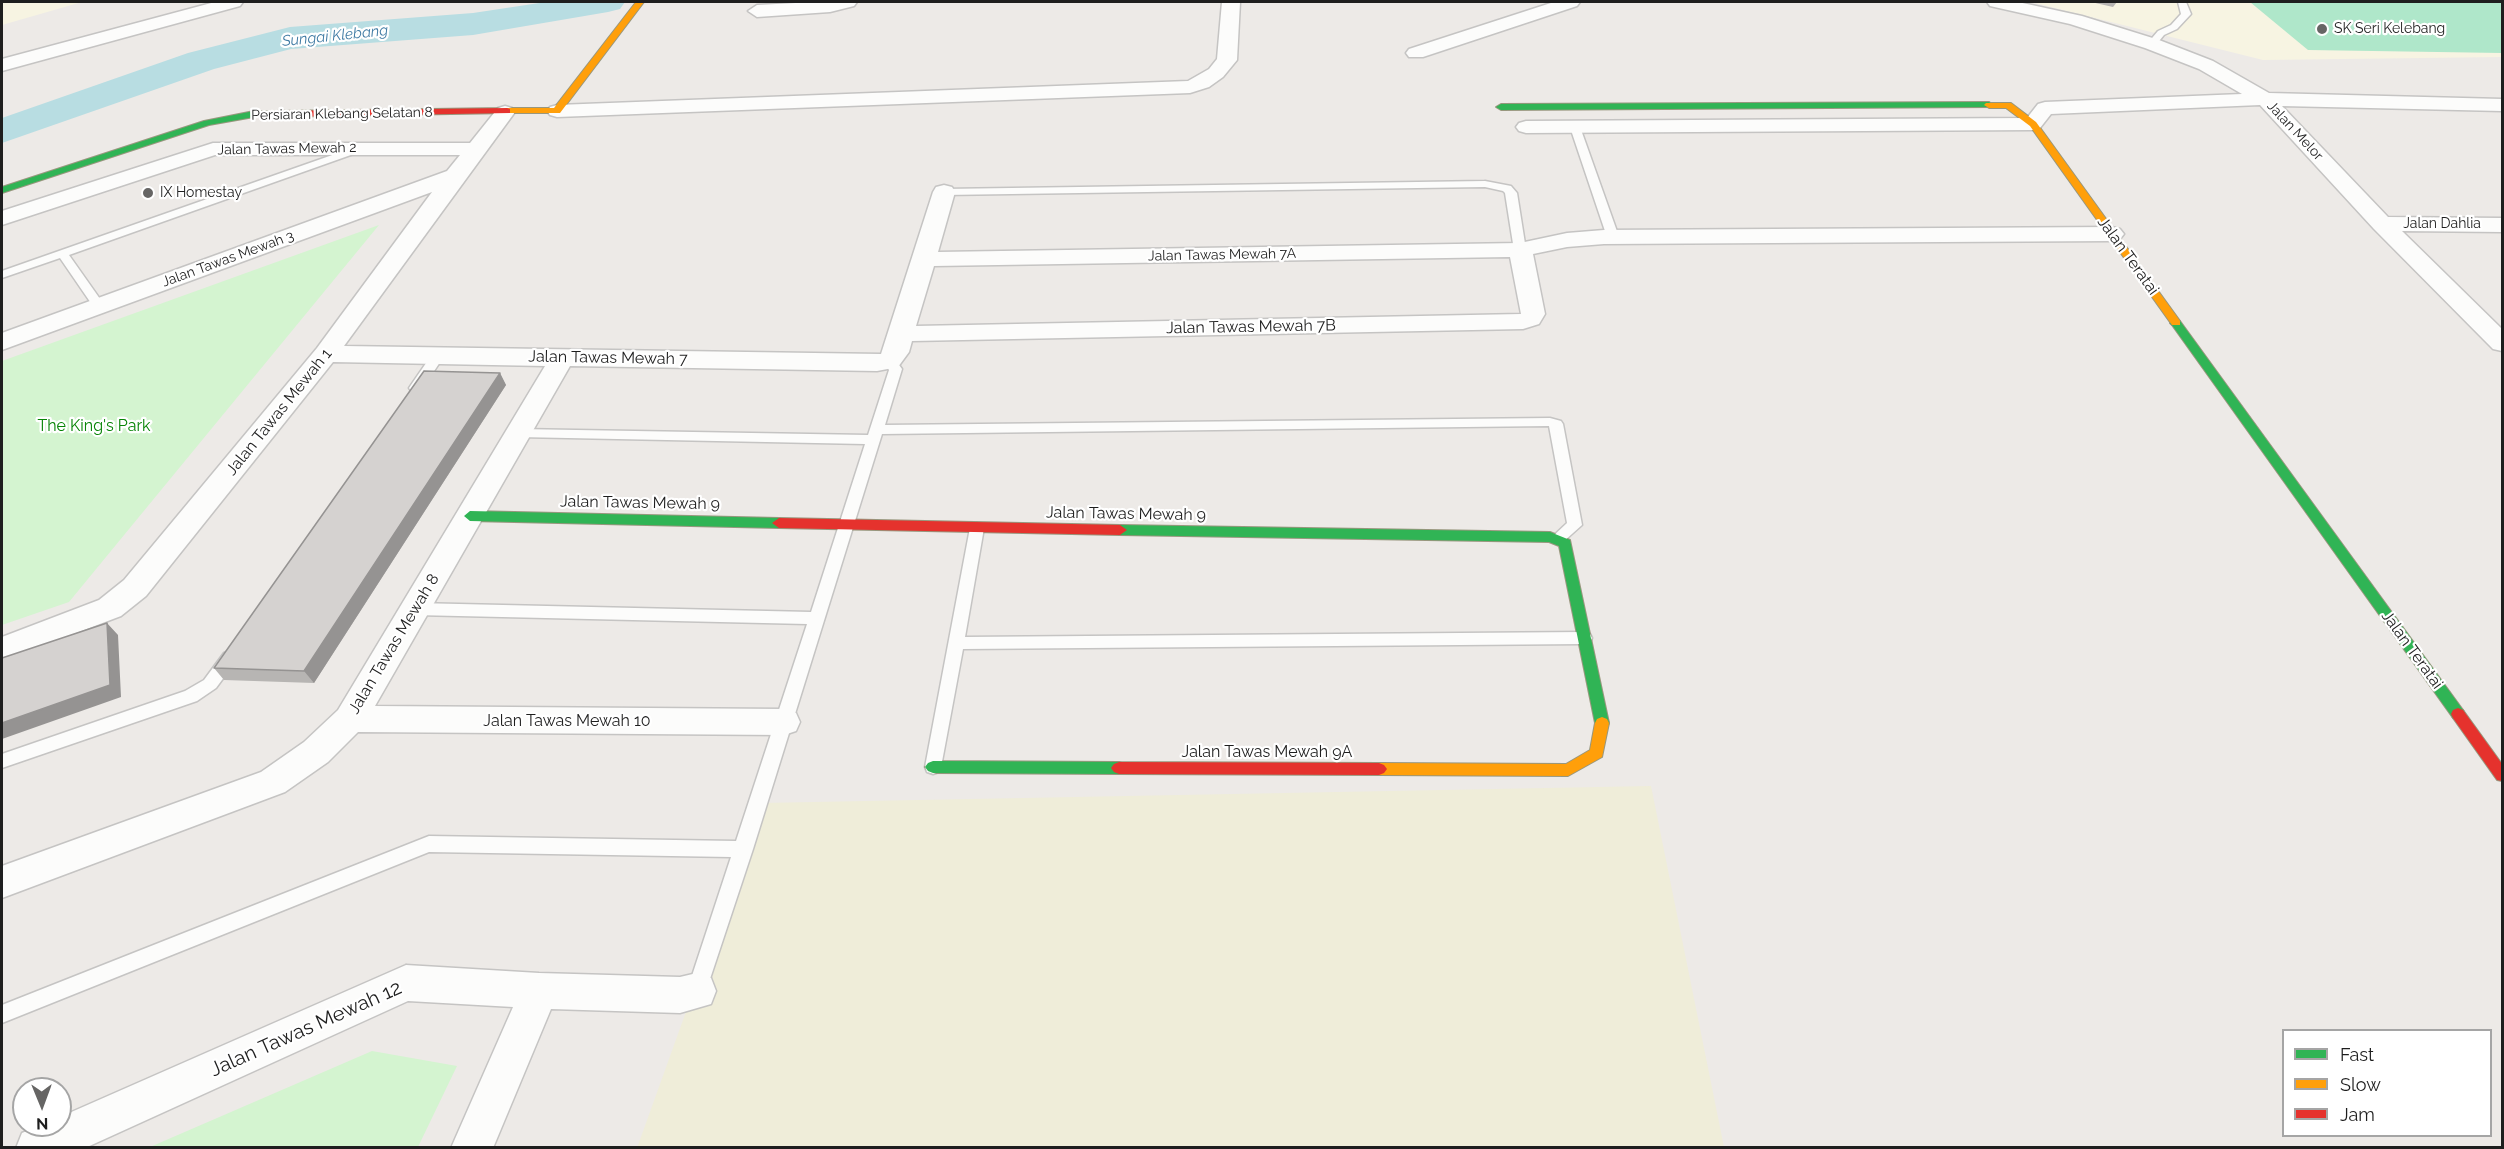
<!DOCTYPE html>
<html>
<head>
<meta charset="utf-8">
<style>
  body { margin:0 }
  #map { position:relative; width:2504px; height:1149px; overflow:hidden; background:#edeae7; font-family:Raleway,sans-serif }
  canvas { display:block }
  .frame { position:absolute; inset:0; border:3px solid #1e1e1e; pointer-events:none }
  .legend { position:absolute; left:2282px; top:1029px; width:210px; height:108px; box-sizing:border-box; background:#fff; border:2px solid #a5a5a5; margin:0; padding:8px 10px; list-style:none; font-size:18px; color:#1e1e1e }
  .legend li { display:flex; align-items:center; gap:12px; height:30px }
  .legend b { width:30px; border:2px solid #a5a5a5 }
  .north { position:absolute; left:12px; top:1077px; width:60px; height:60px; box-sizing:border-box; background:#fff; border:2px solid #a5a5a5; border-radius:50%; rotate:179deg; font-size:16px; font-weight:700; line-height:24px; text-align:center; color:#1e1e1e }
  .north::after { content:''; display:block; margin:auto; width:21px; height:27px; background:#666564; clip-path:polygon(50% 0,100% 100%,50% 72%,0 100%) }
</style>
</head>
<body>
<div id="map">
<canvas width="2504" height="1149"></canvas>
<div class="frame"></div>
<ul class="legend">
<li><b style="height:8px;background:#30b455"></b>Fast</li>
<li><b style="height:8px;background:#ff9f0a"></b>Slow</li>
<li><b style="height:8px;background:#e5322d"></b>Jam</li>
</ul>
<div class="north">N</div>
</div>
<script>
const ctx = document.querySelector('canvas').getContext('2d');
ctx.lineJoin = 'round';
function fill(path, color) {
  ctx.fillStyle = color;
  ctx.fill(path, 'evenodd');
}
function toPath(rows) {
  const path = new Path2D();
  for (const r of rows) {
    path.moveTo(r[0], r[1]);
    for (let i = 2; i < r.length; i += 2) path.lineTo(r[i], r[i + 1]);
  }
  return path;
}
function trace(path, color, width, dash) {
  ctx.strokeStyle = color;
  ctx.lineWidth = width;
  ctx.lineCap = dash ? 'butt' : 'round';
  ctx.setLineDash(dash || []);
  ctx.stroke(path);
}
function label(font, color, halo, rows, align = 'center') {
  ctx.font = font + ' Raleway,sans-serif';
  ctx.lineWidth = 4.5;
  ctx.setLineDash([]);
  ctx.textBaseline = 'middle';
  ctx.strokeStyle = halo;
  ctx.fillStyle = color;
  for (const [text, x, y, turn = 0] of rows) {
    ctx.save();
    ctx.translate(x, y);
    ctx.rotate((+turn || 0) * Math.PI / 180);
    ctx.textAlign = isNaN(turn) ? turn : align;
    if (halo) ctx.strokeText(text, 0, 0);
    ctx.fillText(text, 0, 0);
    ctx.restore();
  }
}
const education = toPath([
  [2,2,82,2,2,25],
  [2031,2,2502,2,2502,57,2263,60]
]);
const farmland = toPath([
  [1651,786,1724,1147,637,1148,761,803]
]);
const park = toPath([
  [379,225,69,602,2,625,2,361],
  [372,1051,457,1066,418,1147,150,1147]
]);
const pitch = toPath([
  [2250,2,2502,2,2502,53,2308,50]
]);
const river = toPath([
  [546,2,625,2,620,9,608,12,473,35,291,49,214,69,2,143,2,118,188,53,290,27,473,13,546,2]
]);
const lane = toPath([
  [2178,2,2186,2,2191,14,2177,29,2164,35,2155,46,2149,46,2147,44,2158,31,2171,25,2181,14,2178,2],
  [1575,124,1580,127,1619,237,1617,239,1613,240,1607,237,1570,127,1575,124],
  [358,146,362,147,362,151,69,255,105,306,103,309,95,309,60,258,2,278,2,271,358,146],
  [1485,181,1511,186,1517,193,1526,250,1524,252,1520,254,1514,250,1505,193,1503,191,1485,187,944,195,938,192,944,189,1485,181],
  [438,352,444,356,421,391,411,391,409,388,411,385,433,353,438,352],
  [889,357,894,358,902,369,885,425,1550,418,1561,421,1563,424,1582,525,1563,542,1553,542,1551,538,1567,523,1549,426,882,434,753,849,704,997,697,1000,690,997,687,991,731,857,429,852,2,1023,2,1005,429,836,736,841,807,624,415,615,410,613,407,609,410,605,415,603,811,612,865,444,518,437,511,433,518,429,868,435,889,370,883,361,889,357],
  [977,523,984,528,965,637,1584,632,1590,634,1592,638,1590,642,1584,644,963,649,941,767,939,772,933,774,927,772,925,767,970,528,977,523],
  [230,651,236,653,238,657,236,661,216,688,197,701,2,768,2,754,185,691,204,680,224,653,230,651]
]);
const street = toPath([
  [215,2,243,2,240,6,2,71,2,59,215,2],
  [815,2,857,2,854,6,830,12,757,17,748,11,757,5,815,2],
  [1222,2,1240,2,1237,60,1223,77,1209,87,1190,93,557,117,550,115,547,111,550,107,557,105,1188,81,1209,69,1217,59,1222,2],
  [1554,2,1580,2,1577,6,1423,57,1409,57,1406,53,1409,49,1554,2],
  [1987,2,2018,2,2082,16,2159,40,2213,61,2269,93,2502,99,2502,111,2282,106,2388,217,2502,218,2502,232,2402,231,2502,329,2502,351,2493,349,2374,229,2260,105,2051,114,2040,128,2033,130,1526,133,1519,131,1516,127,1519,123,1526,121,2027,118,2038,104,2045,102,2242,94,2199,69,2145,48,2070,24,1990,6,1987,2],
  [505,106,512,108,515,112,344,346,881,354,933,192,936,187,944,185,952,187,955,192,938,252,1520,243,1567,233,1604,230,2112,227,2120,229,2124,234,2120,239,2112,241,1604,244,1567,247,1533,254,1545,314,1539,324,1523,329,912,341,909,352,898,367,877,371,570,366,375,706,784,709,796,713,800,722,796,731,784,735,358,732,328,762,285,792,2,898,2,866,261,772,304,742,338,710,545,366,333,362,146,596,121,616,2,661,2,637,99,600,124,580,317,348,432,192,2,350,2,333,447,171,460,155,215,155,2,225,2,211,213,143,470,143,498,108,505,106],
  [1510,257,1521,314,916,326,934,266,1510,257],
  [406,965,539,973,680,977,697,973,711,978,716,991,711,1004,680,1013,551,1009,493,1148,451,1148,513,1007,408,1001,85,1148,16,1148,22,1133,41,1125,60,1125,60,1117,406,965]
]);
const fast = toPath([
  [1989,102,1994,105,1992,107,1501,110,1496,107,1501,104,1989,102],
  [254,111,274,111,279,114,274,117,254,117,209,125,2,193,2,187,204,121,254,111],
  [2176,320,2180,321,2463,710,2465,714,2463,718,2458,720,2453,718,2172,325,2170,323,2176,320],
  [470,511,779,518,786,523,779,528,470,521,464,516,470,511],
  [1120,525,1550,532,1570,540,1609,723,1607,727,1602,729,1597,727,1595,723,1559,546,1549,542,1120,535,1113,530,1120,525],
  [933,761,1119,762,1124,764,1127,768,1124,772,1119,774,933,773,928,771,925,767,928,763,933,761]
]);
const slow = toPath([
  [636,2,644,2,560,113,504,113,504,109,507,108,554,108,636,2],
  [1986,103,2011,103,2036,122,2180,321,2180,325,2172,325,2030,126,2006,108,1989,108,1984,105,1986,103],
  [1602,717,1607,719,1609,723,1602,757,1568,776,1379,775,1374,773,1371,769,1374,765,1379,763,1566,764,1590,750,1595,723,1597,719,1602,717]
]);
const jam = toPath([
  [507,108,510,109,510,113,274,117,269,114,274,111,507,108],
  [779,518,1120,525,1127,530,1120,535,779,528,772,523,779,518],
  [2458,708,2463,710,2502,764,2502,781,2497,780,2453,718,2451,714,2453,710,2458,708],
  [1119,762,1379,763,1384,765,1387,769,1384,773,1379,775,1119,774,1114,772,1111,768,1114,764,1119,762]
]);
const wall = toPath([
  [2091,2,2117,2,2113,7],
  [500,373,506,385,314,683,224,680,214,668]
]);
const shadedWall = toPath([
  [500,373,506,385,314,683,304,671],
  [107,623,118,635,121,697,2,739,2,723]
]);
const building = toPath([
  [424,371,500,373,304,671,214,668,424,371],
  [107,623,110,685,2,723,2,658,107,623]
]);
const markers = [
  [2322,29,6,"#666564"],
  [148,193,6,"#666564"]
];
const farPoinames = [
  ["SK Seri Kelebang",2334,29],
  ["IX Homestay",160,193]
];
const farStreetnames = [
  ["Persiaran Klebang Selatan 8",342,114,-1],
  ["Jalan Melor",2295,131,47],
  ["Jalan Tawas Mewah 2",287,149,-1],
  ["Jalan Dahlia",2442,224],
  ["Jalan Tawas Mewah 7A",1222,255,-1],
  ["Jalan Tawas Mewah 3",228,259,-20]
];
const farWaternames = [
  ["Sungai Klebang",335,36,-6]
];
const streetNames = [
  ["Jalan Teratai",2128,256,54],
  ["Jalan Tawas Mewah 7B",1251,327,-1],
  ["Jalan Tawas Mewah 7",608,358,1],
  ["Jalan Tawas Mewah 1",279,412,-51],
  ["Jalan Tawas Mewah 9",640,503,1],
  ["Jalan Tawas Mewah 9",1126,514,1],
  ["Jalan Tawas Mewah 8",394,644,-59],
  ["Jalan Teratai",2412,650,54],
  ["Jalan Tawas Mewah 10",567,721],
  ["Jalan Tawas Mewah 9A",1267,752]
];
const parkNames = [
  ["The King's Park",94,426]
];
const nearStreetnames = [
  ["Jalan Tawas Mewah 12",306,1029,-24]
];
fill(education, '#f7f4e2');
fill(farmland, '#efedd9');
fill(park, '#d4f4d0');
fill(pitch, '#afe7ca');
fill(river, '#b8dde2');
trace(lane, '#c5c4c3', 3);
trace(street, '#c5c4c3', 3);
trace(fast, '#98977e', 2);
trace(slow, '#98977e', 2);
trace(jam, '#98977e', 2);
fill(lane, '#fcfcfb');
fill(street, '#fcfcfb');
fill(fast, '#30b455');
fill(slow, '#ff9f0a');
fill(jam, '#e5322d');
fill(wall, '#b7b5b3');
fill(shadedWall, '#959392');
fill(building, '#d5d2d0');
trace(building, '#959392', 1.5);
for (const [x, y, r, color] of markers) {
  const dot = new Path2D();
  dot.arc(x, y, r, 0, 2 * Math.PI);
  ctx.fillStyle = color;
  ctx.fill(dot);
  trace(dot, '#fff', 2);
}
label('14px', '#1e1e1e', '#fff', farPoinames, 'left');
label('14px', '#1e1e1e', '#fff', farStreetnames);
label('italic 15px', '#407ba4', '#fff', farWaternames);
label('16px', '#1e1e1e', '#fff', streetNames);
label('16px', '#068405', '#fff', parkNames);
label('20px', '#1e1e1e', '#fff', nearStreetnames);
</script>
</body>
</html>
